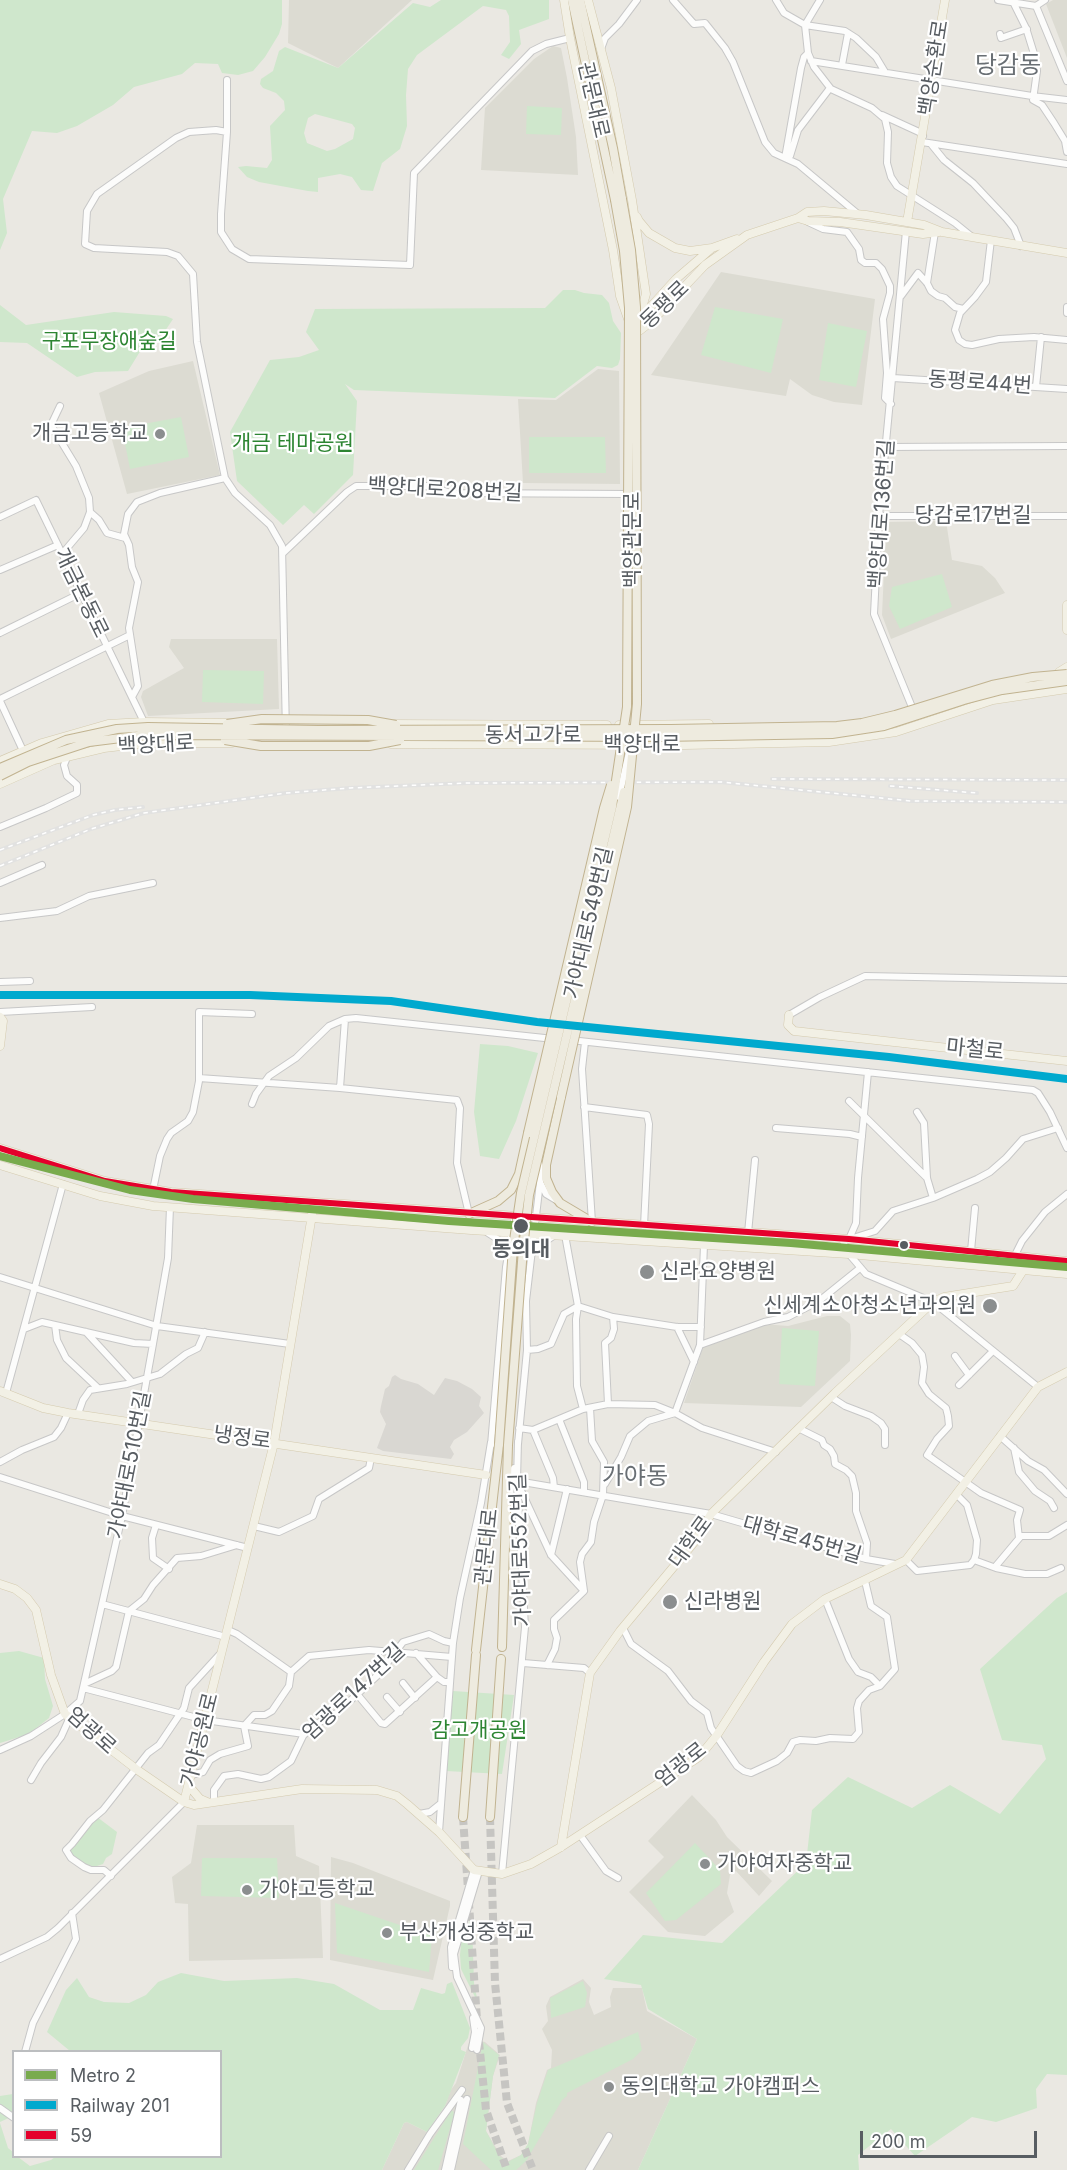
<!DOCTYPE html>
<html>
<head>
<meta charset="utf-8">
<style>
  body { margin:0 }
  #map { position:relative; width:1067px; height:2170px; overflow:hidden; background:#eae8e2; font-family:Inter,sans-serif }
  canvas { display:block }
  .legend { position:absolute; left:12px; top:2050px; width:210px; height:108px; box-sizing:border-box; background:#fff; border:2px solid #bcbec0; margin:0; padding:8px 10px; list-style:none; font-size:18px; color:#585d62 }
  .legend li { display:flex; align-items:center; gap:12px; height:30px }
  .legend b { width:30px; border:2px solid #bcbec0 }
  .scale { position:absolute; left:860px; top:2131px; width:177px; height:27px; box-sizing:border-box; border:3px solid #585d62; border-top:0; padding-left:8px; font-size:18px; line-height:21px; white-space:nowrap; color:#585d62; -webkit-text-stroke:4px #fff; paint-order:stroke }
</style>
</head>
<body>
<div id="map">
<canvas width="1067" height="2170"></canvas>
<ul class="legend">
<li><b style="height:8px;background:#79ab4d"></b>Metro 2</li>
<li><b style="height:8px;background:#00a9ce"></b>Railway 201</li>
<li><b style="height:8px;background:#e4002b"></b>59</li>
</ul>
<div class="scale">200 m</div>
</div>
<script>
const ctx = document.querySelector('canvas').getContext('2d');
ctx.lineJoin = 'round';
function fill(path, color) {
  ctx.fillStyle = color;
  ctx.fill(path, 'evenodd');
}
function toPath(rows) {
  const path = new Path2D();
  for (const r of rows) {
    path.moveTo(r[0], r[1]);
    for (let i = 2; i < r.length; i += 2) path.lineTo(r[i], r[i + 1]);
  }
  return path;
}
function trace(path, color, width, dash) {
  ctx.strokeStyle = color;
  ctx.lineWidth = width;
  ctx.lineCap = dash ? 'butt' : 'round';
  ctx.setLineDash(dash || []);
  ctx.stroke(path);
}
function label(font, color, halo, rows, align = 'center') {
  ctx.font = font + ' Inter,"Noto Sans KR",sans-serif';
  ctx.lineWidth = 4.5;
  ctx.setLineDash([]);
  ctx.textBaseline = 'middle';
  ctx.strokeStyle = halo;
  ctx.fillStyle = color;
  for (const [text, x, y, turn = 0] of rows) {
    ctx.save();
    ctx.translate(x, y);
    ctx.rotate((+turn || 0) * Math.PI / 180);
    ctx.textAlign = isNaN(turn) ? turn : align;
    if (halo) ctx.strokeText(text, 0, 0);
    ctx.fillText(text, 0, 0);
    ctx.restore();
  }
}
const industrial = toPath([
  [395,1375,401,1379,418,1384,434,1395,445,1378,457,1381,472,1389,481,1397,479,1406,484,1413,467,1432,454,1440,450,1447,454,1454,451,1459,383,1451,377,1448,386,1424,380,1412,381,1406,385,1389,389,1386,392,1377]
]);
const education = toPath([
  [289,0,412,0,338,68,288,43],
  [1053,0,1067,0,1067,58,1046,4],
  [553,46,561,48,567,78,576,137,578,175,481,170,485,108,534,59],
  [721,272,875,299,862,405,834,402,812,395,790,379,786,396,651,375],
  [193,361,220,475,127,494,99,393,149,371],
  [598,369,619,371,620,484,523,483,518,399,556,400],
  [946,521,952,560,982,566,995,578,1005,593,891,639,882,615,884,571,882,525,888,522],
  [171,639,277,639,279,709,148,716,141,697,143,691,184,668,169,647],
  [827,1316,840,1316,850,1324,851,1335,850,1361,801,1407,684,1403,704,1345,763,1324,788,1326],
  [692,1795,716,1820,727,1837,772,1881,759,1896,736,1871,730,1875,727,1893,734,1912,705,1936,668,1932,629,1892,664,1857,648,1841],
  [197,1825,294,1825,296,1856,319,1866,323,1958,189,1961,188,1904,175,1903,172,1877,191,1863],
  [331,1857,353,1863,450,1901,450,1906,433,1980,330,1960],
  [583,1979,591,1988,589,2002,594,2015,611,2007,610,1997,613,1988,642,1988,647,2011,697,2039,638,2170,382,2170,404,2123,407,2122,427,2132,445,2106,450,2091,456,2083,470,2039,485,2042,500,2055,493,2076,486,2131,501,2156,508,2161,521,2155,528,2144,536,2103,547,2070,551,2068,552,2050,542,2029,548,2021,546,2006,550,1997]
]);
const green = toPath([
  [0,0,282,0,282,24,279,34,265,57,253,71,238,75,222,73,218,64,195,63,182,74,134,87,113,105,77,126,57,133,32,131,3,199,7,233,0,250],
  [441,0,549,0,549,19,519,30,521,44,509,59,501,55,510,42,509,16,506,10,483,6,417,55,408,69,406,95,407,126,400,149,382,163,373,191,361,190,352,177,340,174,318,178,318,192,308,191,259,182,247,177,238,167,246,166,267,168,272,160,270,126,285,110,284,101,276,93,263,88,260,84,261,79,273,71,279,51,285,47,338,68,413,3,430,7],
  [315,114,352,124,355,128,353,139,335,149,327,151,307,143,304,133,308,118],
  [527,106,562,108,561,135,526,134],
  [563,290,575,290,584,293,602,295,609,303,613,321,621,333,620,359,618,365,612,368,597,366,555,398,354,390,345,384,357,401,353,475,314,514,304,505,283,525,237,481,230,432,270,360,299,357,319,350,306,332,315,309,545,308],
  [0,305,26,325,114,312,166,316,173,319,163,334,144,345,128,371,95,372,77,377,27,343,0,342],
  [715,307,783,319,771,373,701,355],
  [828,323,867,331,856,387,819,380],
  [181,417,189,457,130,469,122,428],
  [529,437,605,437,606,473,529,473],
  [942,574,952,607,900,629,889,606,892,587],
  [203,670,264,671,263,704,202,702],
  [480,1044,508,1046,538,1053,516,1121,499,1159,480,1156,474,1112],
  [782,1328,819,1331,815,1386,779,1384],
  [1067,1592,1067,2075,1047,2074,1036,2089,1037,2108,996,2122,972,2117,915,2156,891,2129,858,2155,859,2170,638,2170,697,2039,648,2009,641,1985,604,1979,643,1935,722,1943,806,1863,812,1810,848,1777,912,1808,950,1785,1000,1814,1046,1759,1042,1745,1002,1740,980,1669,1057,1598],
  [19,1651,44,1658,45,1679,53,1706,49,1718,29,1734,0,1743,0,1653],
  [453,1691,514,1695,502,1774,446,1771],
  [97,1817,117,1832,112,1854,106,1858,103,1864,91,1868,73,1857,70,1851],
  [695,1843,720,1870,721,1884,676,1920,665,1921,646,1893],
  [202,1858,277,1858,279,1898,201,1896],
  [335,1903,432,1936,429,1972,337,1953],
  [470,1920,472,1921,474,1983,478,2003,461,1969,460,1955,461,1944],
  [181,1973,224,1981,297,1978,334,1984,380,2010,413,2010,421,1988,442,1994,445,1993,447,1984,452,1982,470,2028,468,2038,461,2047,461,2050,466,2052,445,2106,427,2132,407,2122,404,2123,382,2170,0,2170,0,2123,8,2148,13,2152,14,2156,18,2157,30,2166,51,2160,55,2157,220,2156,220,2052,70,2051,47,2032,66,1990,77,1978,89,1997,104,2002,129,2003,146,1995,158,1982],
  [583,1981,587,1993,585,2007,551,2018,550,1998],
  [638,2032,642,2050,633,2059,567,2093,567,2096,562,2100,526,2161,516,2170,491,2170,463,2144,483,2042,499,2055,493,2076,486,2131,500,2157,508,2162,521,2155,528,2144,537,2103,548,2070],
  [13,2094,13,2116,0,2122,0,2096],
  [451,2111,453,2111,454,2114,438,2170,414,2170]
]);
const highwayTunnel = toPath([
  [463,1817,477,2020],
  [490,1817,495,1983,507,2103,533,2170],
  [479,2042,486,2110,507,2170]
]);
const minor = toPath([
  [673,0,694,24,705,23,725,48,733,62,765,142,774,153,798,164,858,214],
  [776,0,784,13,805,25,845,31,856,38,876,57,885,72],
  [820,0,805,25,808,53,814,67,831,89,872,108,885,119,888,132,887,163,891,177,897,186,955,223,971,236],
  [998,0,1036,6,1045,0],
  [1013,2,1026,28,1035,57,1037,71,1033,100,1042,105,1054,123,1065,141,1067,152],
  [1036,6,1067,81],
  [1000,34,1001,38,1027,29],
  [601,49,605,38,619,24,637,0],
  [811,61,1032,96,1067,100],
  [842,65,848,33],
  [227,80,227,132,221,214,221,232,232,249,249,259,410,265,414,173,532,51,546,44,570,38],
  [882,115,919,132,923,136],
  [227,132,216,130,189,132,176,138,97,194,87,211,85,244,94,248,167,252,178,256,193,274,197,342,225,478,235,493,270,525,282,546,286,733],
  [922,142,1067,164],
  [931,144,944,160,973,183,1006,218,1014,228,1021,246],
  [785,157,790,156,798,130,830,88],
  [785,158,801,68,804,57,808,53],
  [808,222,823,229,847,232,859,249,861,260,865,263,876,263,882,269,890,286,890,293,883,319,887,373,885,398,891,404],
  [906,231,879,516,874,614,914,712],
  [991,240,986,282,975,297,960,313,955,330,959,340,965,344,972,345,999,339,1034,337,1067,340],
  [927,283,935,232],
  [901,296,918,273,927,283,931,291,938,296,945,298,955,307,963,309],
  [1067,307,1067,313],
  [893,378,1067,389],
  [1036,387,1041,337],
  [60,406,51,425,76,466,89,498,90,512,84,528,62,554],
  [886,447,1067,446],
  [90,512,99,520,107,533,125,538],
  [879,516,1067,516],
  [0,517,36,500,144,722],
  [283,553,347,492,356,486,431,486,450,493,629,494],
  [0,570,58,545],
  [0,633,81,593],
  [132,697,138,686,129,628,138,582,132,567,129,545,124,534,128,514,137,502,160,493,225,478],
  [0,699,130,635],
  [0,701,25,755],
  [0,827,46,808,77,793,77,785,67,776,64,765,68,755],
  [0,883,42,865],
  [0,918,57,911,89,896,153,883],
  [0,982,30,981],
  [0,1012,92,1007],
  [789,1015,820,997,865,976,1067,980],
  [570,1040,1033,1090,1038,1093,1050,1112,1067,1148],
  [585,1042,582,1069,592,1222],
  [199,1078,340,1088,345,1019],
  [340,1088,457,1100,460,1108,457,1163,469,1214],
  [849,1101,927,1178],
  [252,1104,256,1094,269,1076,296,1058,329,1026,345,1019,356,1018,554,1039],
  [584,1107,647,1115,649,1124,644,1226],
  [917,1112,924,1123,927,1178,933,1198],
  [776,1128,850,1134,862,1137],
  [539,1163,540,1182,546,1194,556,1200],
  [153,1190,160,1156,167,1139,171,1133,188,1121,193,1112,199,1081,199,1012,252,1014],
  [488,1233,502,1242,507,1253],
  [748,1233,755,1160],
  [565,1235,578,1306,576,1319,577,1386,583,1409],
  [853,1238,875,1231,893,1211,933,1198,977,1179,990,1172,1006,1158,1023,1139,1058,1128],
  [842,1239,849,1254,866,1274,933,1302,1038,1387],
  [849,1239,856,1223,858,1178,868,1072],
  [971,1251,975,1208],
  [533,1253,537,1247,555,1235],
  [1014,1257,1022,1241,1045,1212,1067,1194],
  [0,1277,157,1326,290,1344],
  [55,1325,57,1340,66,1358,98,1388],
  [677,1327,694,1362],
  [24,1329,42,1322,134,1343,153,1344],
  [86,1332,132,1382],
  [899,1334,912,1343,922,1355,924,1367,922,1383,929,1394,946,1408,948,1416,949,1426,937,1439,927,1455,981,1493,1020,1510,1017,1520,1019,1538],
  [700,1345,764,1322,788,1317,819,1301,860,1268],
  [527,1350,538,1349,551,1344,564,1314,578,1306,613,1317,677,1327,701,1327],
  [955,1356,969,1375],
  [959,1385,993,1351],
  [6,1393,63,1184],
  [831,1397,845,1406,871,1416,881,1423,885,1429,885,1445],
  [608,1404,605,1343,611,1338,614,1329,613,1317],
  [78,1414,83,1400,90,1390,127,1384,160,1374,186,1354,198,1348,205,1332],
  [559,1419,584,1482,584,1492],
  [519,1428,533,1430,583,1409,608,1404,655,1405,675,1413,702,1428,776,1452],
  [800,1429,822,1440,824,1445,830,1449,834,1456,835,1464,846,1470,852,1476,856,1493,856,1511,867,1543,866,1559],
  [533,1430,553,1478,554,1487],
  [1000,1436,1028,1461,1044,1470,1067,1494],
  [518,1444,527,1350,526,1301,540,1182],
  [491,1445,506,1267,514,1220],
  [1014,1448,1019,1472,1035,1491,1050,1501,1054,1508],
  [0,1462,22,1450,54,1437,61,1428,68,1413],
  [0,1477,122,1516,248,1548],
  [517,1481,711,1514,866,1559,895,1564],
  [518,1484,551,1555,584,1591],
  [605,1484,621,1457,630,1436,648,1421,675,1413,700,1345,704,1245],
  [510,1494,514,1468],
  [956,1494,967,1505,977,1540,976,1554,974,1560],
  [156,1525,152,1538,153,1558,169,1569],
  [254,1526,279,1532,313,1516,319,1499,369,1468,371,1458],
  [551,1555,567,1489],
  [906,1560,917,1571,970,1565,974,1560],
  [974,1560,996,1568,1025,1574,1047,1574,1061,1568],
  [995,1567,1021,1536,1049,1536,1067,1525],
  [825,1599,849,1659,858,1672,871,1677,880,1686],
  [102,1604,226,1637],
  [623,1628,631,1644,668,1671,691,1701,707,1713,711,1728,737,1766,744,1771,751,1773,777,1761,787,1753,793,1742,800,1740,816,1741,830,1738,853,1739,859,1732,857,1708,859,1701,869,1690,880,1686,895,1669,887,1617,871,1606,865,1581],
  [228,1630,237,1634,291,1672],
  [416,1653,437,1677],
  [523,1663,584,1668,590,1673],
  [547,1665,555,1649,557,1638,554,1629,554,1620,584,1591,580,1562,582,1554,591,1542,594,1522,603,1495,604,1462,592,1441,590,1408],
  [403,1683,415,1698],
  [84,1684,112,1671,116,1667,129,1611,144,1599,153,1585,177,1558,201,1556,237,1545],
  [83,1688,205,1720,304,1734],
  [357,1694,381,1723,385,1724,437,1677,444,1682,450,1682],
  [387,1697,400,1712],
  [0,1750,31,1736,65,1714,80,1701,122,1516,153,1344,168,1258,170,1207],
  [191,1775,203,1772,210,1760,220,1754,248,1746,244,1726,254,1715,265,1715,272,1711,289,1686,291,1672,309,1656,369,1650,452,1657],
  [31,1780,41,1763,61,1737,70,1717],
  [214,1801,214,1790,224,1776,238,1774,261,1779,269,1777,291,1761,303,1736,311,1727,338,1712,379,1674,403,1642,429,1634,444,1641,453,1643],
  [419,1814,430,1812,440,1804],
  [439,1832,453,1643,460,1598,481,1503,491,1442],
  [580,1835,606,1871,618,1878],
  [502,1874,525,1627,517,1481,518,1441],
  [111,1876,104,1870,91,1870,84,1867,71,1858,66,1850,72,1844,90,1821,103,1810,148,1753,159,1745,184,1708,189,1688,220,1654],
  [0,1959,47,1937,58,1928,184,1802],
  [452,1967,451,1947,474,1870],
  [472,2048,475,2032,473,2018],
  [477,2050,481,2028,457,1977,454,1954,479,1871],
  [25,2052,33,2023,76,1939,72,1913],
  [0,2108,14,2118],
  [408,2170,430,2134,462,2090],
  [445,2170,461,2100],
  [451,2170,467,2099],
  [589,2170,609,2136]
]);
const major = toPath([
  [564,0,570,38,613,250,620,296,628,319],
  [588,0,611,88,632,200,646,294,638,321],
  [637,217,639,221,649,233,675,248,690,251,712,248,737,239],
  [798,218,808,221,840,222,923,234,939,232],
  [907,222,945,0],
  [641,320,644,314,676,279,712,248],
  [634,335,652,321,705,265,747,235,798,218,807,212,824,211,866,215,924,225,942,232,1067,253],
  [1067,605,1067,630],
  [1059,672,1067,667],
  [632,720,633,621],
  [391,724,607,725],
  [619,725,709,724],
  [391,744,685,745,829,742,896,732,993,700,1067,689],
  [0,761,42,743,108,724,144,722,232,723],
  [0,784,54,760,104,748,148,743,232,743],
  [789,1015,788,1025,794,1031,1067,1061],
  [0,1017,3,1021,0,1046],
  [0,1148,105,1181,171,1192,849,1239,1067,1261],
  [0,1165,100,1196,153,1206,471,1230,849,1254,1067,1274],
  [0,1391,43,1408,68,1413,486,1475],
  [0,1584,15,1589,27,1598,36,1610,51,1675,65,1714,136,1769,184,1802,194,1805,302,1789,377,1790,397,1796,407,1804,439,1832,474,1870,502,1874,531,1864,561,1847,699,1757,717,1735,764,1662,792,1624,825,1599,906,1560,1038,1387,1067,1372],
  [189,1786,200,1799,207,1802],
  [184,1802,274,1443,314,1203],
  [561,1847,590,1673,620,1631,696,1540,711,1514,835,1393,933,1302,944,1297,1013,1286,1031,1258]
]);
const highway = toPath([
  [572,0,615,200],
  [580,0,613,148,622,199],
  [561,1097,546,1165,546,1178,552,1192,560,1203,592,1222],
  [469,1214,498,1201,511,1190,519,1174,528,1133],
  [502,1647,508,1445],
  [476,1650,499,1444],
  [463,1817,476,1655],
  [490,1817,501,1659]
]);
const rail = toPath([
  [772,779,1067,780],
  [890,786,977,793],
  [0,850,93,815,115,810,143,807],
  [0,866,91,829,144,813,286,793,350,788,467,783,721,782,911,801,1067,802]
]);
const minorBridge = toPath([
  [619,797,629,752]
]);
const highwayBridge = toPath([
  [227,724,262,719,368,720,396,725],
  [225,740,261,746,369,746,400,740],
  [0,768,66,740,117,729,148,727,318,730,671,729,837,726,862,723,895,715,992,685,1033,677,1067,674],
  [0,776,28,762,89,742,145,735,661,737,832,734,884,726,964,700,1002,690,1067,681],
  [561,1097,627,807,637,704,636,307,631,250,622,199],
  [528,1133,604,808,611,785],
  [499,1444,513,1247,521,1193,612,807,627,707,629,308,624,251,615,200],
  [508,1445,523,1249,529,1195,624,792]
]);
const bus1 = toPath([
  [0,1148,105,1181,171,1192,849,1239,1067,1261]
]);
const rail1 = toPath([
  [0,995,250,995,391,1001,537,1022,889,1057,1067,1079]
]);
const metro1 = toPath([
  [0,1156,130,1190,193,1199,449,1221,791,1243,1067,1267]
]);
const markers = [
  [160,434,6,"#8b8e8f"],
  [521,1226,8,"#585d62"],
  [904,1245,5,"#585d62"],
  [647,1272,8,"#8b8e8f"],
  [990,1306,8,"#8b8e8f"],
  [670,1602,8,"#8b8e8f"],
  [705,1864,6,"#8b8e8f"],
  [247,1890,6,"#8b8e8f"],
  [387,1933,6,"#8b8e8f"],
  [609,2087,6,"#8b8e8f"]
];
const streetNames = [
  ["백양순환로",934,68,-81],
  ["관문대로",593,100,77],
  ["동평로",665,305,-44],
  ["동평로44번",980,383,4],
  ["백양대로208번길",445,490,3],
  ["백양대로136번길",882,514,-86],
  ["당감로17번길",973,516],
  ["백양관문로",633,540,-90],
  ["개금본동로",81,593,64],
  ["동서고가로",533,736],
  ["백양대로",156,745,-3],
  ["백양대로",642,745],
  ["가야대로549번길",589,923,-77],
  ["마철로",975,1050,6],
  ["냉정로",242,1438,8],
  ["가야대로510번길",130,1465,-79],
  ["대학로45번길",802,1540,16],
  ["대학로",691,1542,-54],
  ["관문대로",487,1547,-84],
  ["가야대로552번길",521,1550,-92],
  ["엄광로147번길",354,1692,-43],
  ["엄광로",91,1731,42],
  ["가야공원로",200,1740,-76],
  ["엄광로",681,1765,-38]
];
const parkNames = [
  ["구포무장애숲길",109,342],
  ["개금 테마공원",293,444],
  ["감고개공원",479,1731]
];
const poiNames = [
  ["개금고등학교",148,434,"right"],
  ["신라요양병원",660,1272],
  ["신세계소아청소년과의원",976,1306,"right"],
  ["신라병원",684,1602],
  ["가야여자중학교",717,1864],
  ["가야고등학교",259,1890],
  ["부산개성중학교",399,1933],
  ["동의대학교 가야캠퍼스",621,2087]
];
const stopNames = [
  ["동의대",521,1250]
];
const quarterNames = [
  ["당감동",1008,66],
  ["가야동",635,1477]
];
fill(industrial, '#d9d7d2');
fill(education, '#dcdbd2');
fill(green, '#cfe7cc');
trace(highwayTunnel, '#c6c5c2', 8, [8, 4]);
trace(minor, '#c7c7c7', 8);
trace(major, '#d4caae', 9);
trace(highway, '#c1b390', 10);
trace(minor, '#fcfcfb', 6);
trace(major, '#f2f0e5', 8);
trace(highway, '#eeebdf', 8);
trace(rail, '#e2e2e1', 4);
trace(rail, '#fff', 1.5, [4.5]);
trace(minorBridge, '#c7c7c7', 8, []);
trace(highwayBridge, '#c1b390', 10, []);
trace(minorBridge, '#fcfcfb', 6);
trace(highwayBridge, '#eeebdf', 8);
trace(bus1, '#e4002b', 6);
trace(rail1, '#00a9ce', 8);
trace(metro1, '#79ab4d', 8);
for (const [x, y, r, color] of markers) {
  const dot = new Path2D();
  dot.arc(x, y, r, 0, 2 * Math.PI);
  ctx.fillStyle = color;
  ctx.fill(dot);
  trace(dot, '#fff', 2);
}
label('21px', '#585d62', '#fff', streetNames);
label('21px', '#2d8532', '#fff', parkNames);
label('21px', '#585d62', '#fff', poiNames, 'left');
label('bold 21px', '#585d62', '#fff', stopNames);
label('24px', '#696f74', '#fff', quarterNames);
</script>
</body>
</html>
